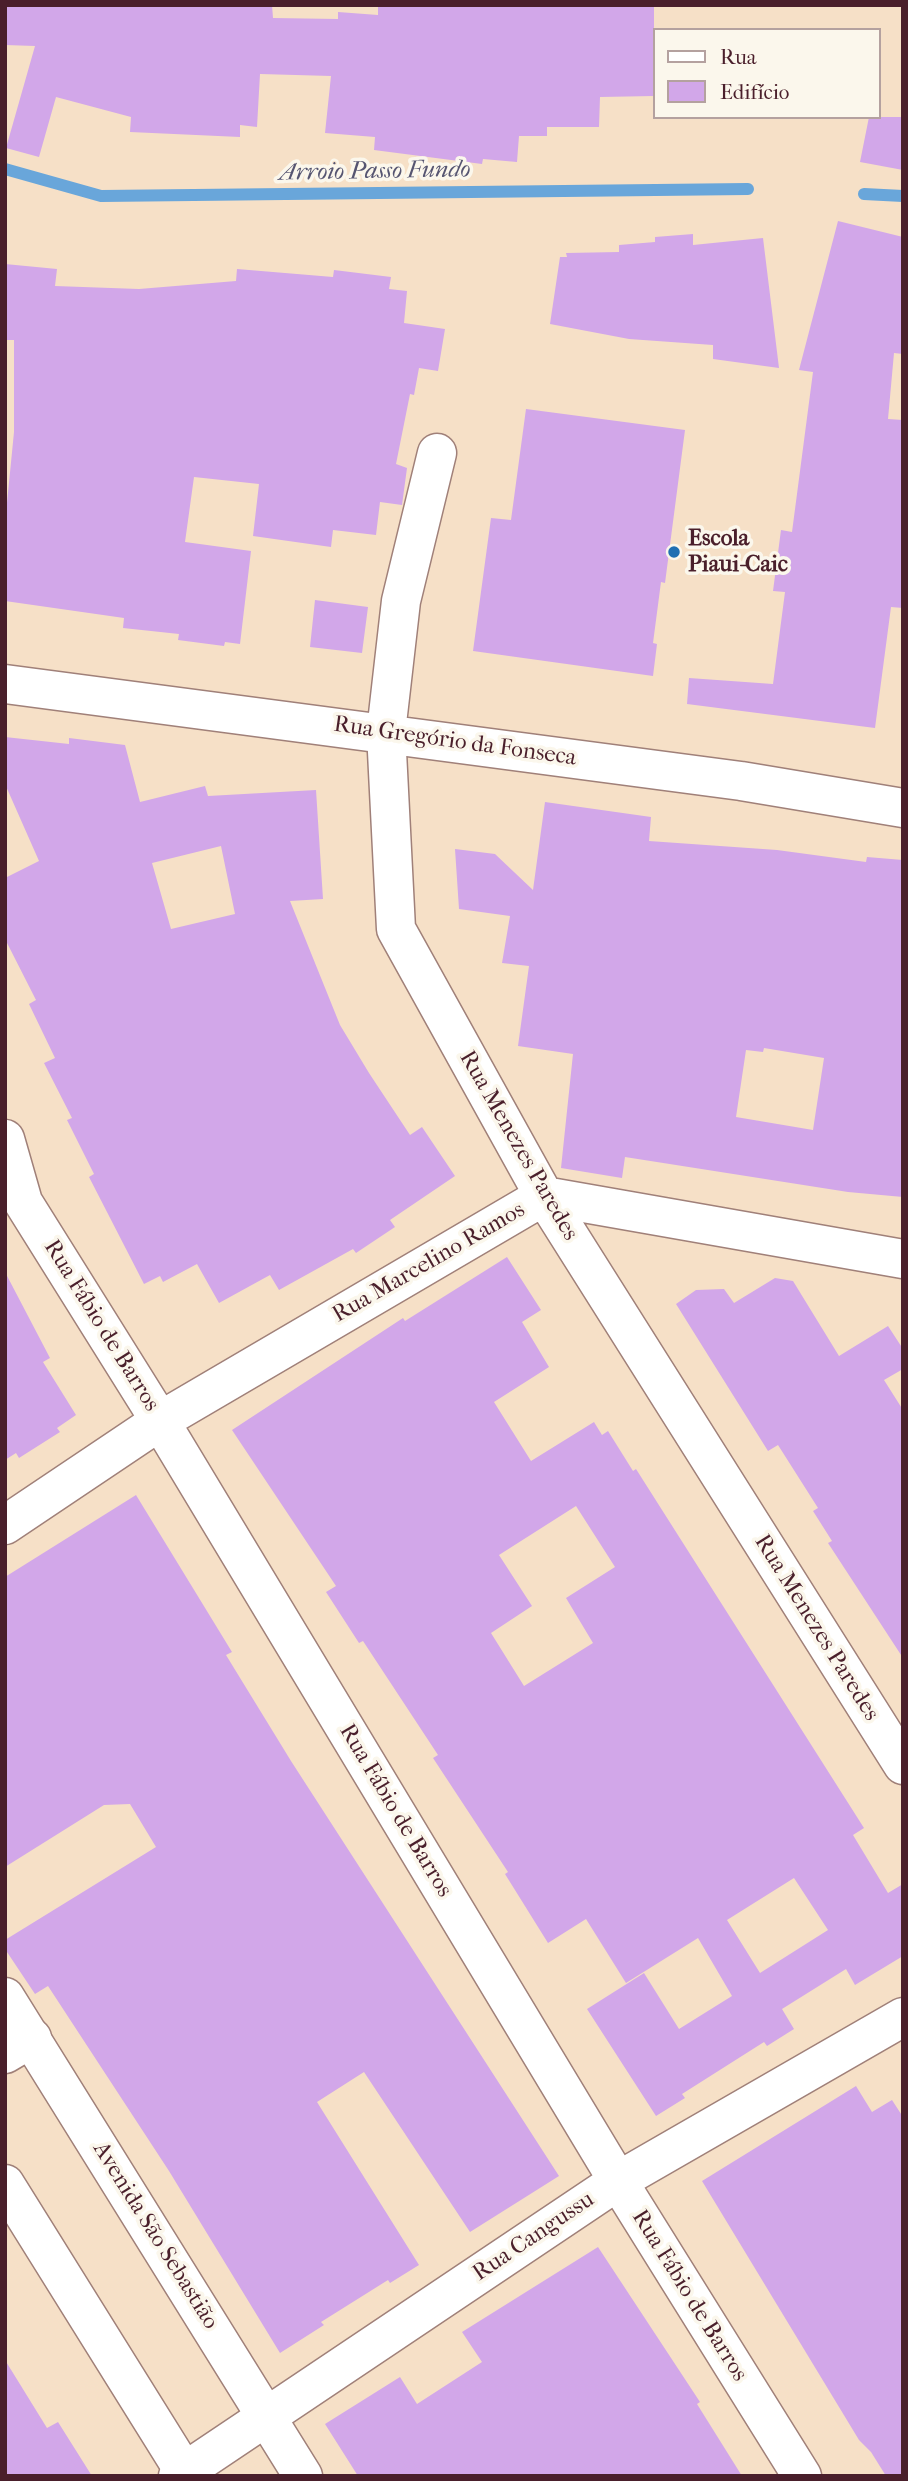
<!DOCTYPE html>
<html>
<head>
<meta charset="utf-8">
<style>
  body { margin:0 }
  #map { position:relative; width:908px; height:2481px; overflow:hidden; background:#f6e0c7; font-family:"IM FELL French Canon",serif }
  canvas { display:block }
  .frame { position:absolute; inset:0; border:7px solid #4a1f2b; pointer-events:none }
  .legend { position:absolute; left:653px; top:28px; width:228px; height:91px; box-sizing:border-box; background:#fbf7ec; border:2px solid #b4a19f; margin:0; padding:9px 12px; list-style:none; font-size:21px; color:#4a1f2b }
  .legend li { display:flex; align-items:center; gap:14px; height:35px }
  .legend b { width:35px; border:2px solid #b4a19f }
</style>
</head>
<body>
<div id="map">
<canvas width="908" height="2481"></canvas>
<div class="frame"></div>
<ul class="legend">
<li><b style="height:9px;background:#fff"></b>Rua</li>
<li><b style="height:19px;background:#d2a7e9"></b>Edifício</li>
</ul>
</div>
<script>
const ctx = document.querySelector('canvas').getContext('2d');
ctx.lineJoin = 'round';
function toPath(rows) {
  const path = new Path2D();
  for (const r of rows) {
    path.moveTo(r[0], r[1]);
    for (let i = 2; i < r.length; i += 2) path.lineTo(r[i], r[i + 1]);
  }
  return path;
}
function trace(path, color, width, dash) {
  ctx.strokeStyle = color;
  ctx.lineWidth = width;
  ctx.lineCap = dash ? 'butt' : 'round';
  ctx.setLineDash(dash || []);
  ctx.stroke(path);
}
function fill(path, color) {
  ctx.fillStyle = color;
  ctx.fill(path, 'evenodd');
}
function label(font, color, halo, rows, align = 'center') {
  ctx.font = font + ' "IM FELL French Canon",serif';
  ctx.lineWidth = 7;
  ctx.setLineDash([]);
  ctx.textBaseline = 'middle';
  ctx.strokeStyle = halo;
  ctx.fillStyle = color;
  for (const [text, x, y, turn = 0] of rows) {
    ctx.save();
    ctx.translate(x, y);
    ctx.rotate((+turn || 0) * Math.PI / 180);
    ctx.textAlign = isNaN(turn) ? turn : align;
    if (halo) ctx.strokeText(text, 0, 0);
    ctx.fillText(text, 0, 0);
    ctx.restore();
  }
}
const stream = toPath([
  [5,169,101,196,748,189],
  [864,194,903,196]
]);
const building = toPath([
  [5,5,272,5,273,18,338,19,338,12,378,15,378,5,654,5,654,96,600,97,599,127,547,127,547,136,519,136,517,162,483,159,482,164,374,150,375,137,325,133,331,76,260,74,257,127,240,125,240,137,130,132,131,117,56,97,39,157,6,148,35,46,5,45],
  [869,117,903,117,903,170,860,162],
  [838,221,903,237,903,354,894,353,888,419,903,420,903,608,891,607,875,728,687,704,689,678,773,684,785,592,773,591,781,530,792,532,813,372,799,370],
  [693,234,693,245,763,238,779,368,713,359,713,345,629,339,550,324,560,257,567,257,566,253,619,252,619,245,655,242,655,237],
  [5,264,57,269,55,286,139,289,236,281,237,269,333,277,334,270,391,277,389,289,407,291,404,323,445,329,438,371,419,368,414,395,410,394,396,464,407,468,402,505,380,502,376,535,333,530,331,547,253,536,259,484,194,477,185,542,251,551,240,644,225,642,224,646,178,640,179,634,123,628,124,618,5,601,5,523,14,432,14,340,5,340],
  [526,409,685,430,665,583,661,582,653,643,657,644,653,676,473,651,491,518,511,520],
  [315,600,368,607,362,653,310,647],
  [5,737,69,744,69,738,125,745,140,802,205,786,208,796,316,790,323,899,290,901,340,1025,369,1073,410,1135,422,1127,455,1176,390,1220,395,1227,356,1253,353,1249,279,1290,270,1275,219,1303,197,1264,163,1282,160,1276,144,1284,89,1177,94,1174,67,1120,72,1118,44,1063,55,1058,29,1004,36,1000,5,939,5,878,39,861,5,784],
  [221,846,235,914,171,929,152,863],
  [545,802,651,817,649,841,777,850,866,862,867,857,903,860,903,1197,848,1192,625,1157,622,1178,561,1168,573,1054,518,1046,529,966,502,963,510,916,459,909,455,849,495,854,533,890],
  [764,1048,824,1058,813,1130,736,1117,746,1050,763,1052],
  [507,1257,541,1310,522,1322,549,1367,494,1402,531,1461,594,1422,602,1435,608,1431,633,1471,636,1469,864,1828,853,1835,888,1893,903,1884,903,1956,855,1985,846,1969,782,2009,794,2029,767,2046,764,2042,682,2094,685,2098,656,2116,587,2009,644,1973,679,2029,732,1996,698,1938,626,1983,586,1919,548,1943,505,1874,508,1872,433,1758,438,1755,363,1641,359,1643,326,1592,336,1586,232,1430,403,1318,405,1321],
  [576,1506,615,1567,566,1598,593,1643,524,1686,491,1633,532,1606,499,1555],
  [794,1878,828,1930,760,1973,727,1920],
  [5,1272,50,1358,43,1362,76,1415,57,1428,60,1432,19,1458,16,1453,5,1460],
  [775,1278,793,1281,839,1356,888,1326,903,1349,903,1369,884,1380,903,1410,903,1658,828,1543,832,1541,813,1511,818,1508,778,1445,768,1451,676,1304,696,1290,724,1289,734,1303],
  [136,1495,232,1652,226,1655,291,1761,559,2176,470,2232,364,2072,317,2102,419,2265,390,2283,388,2280,321,2322,324,2325,280,2353,169,2171,48,1986,35,1994,5,1949,5,1940,156,1847,130,1804,104,1805,5,1867,5,1577],
  [856,2086,872,2112,892,2100,903,2117,903,2476,886,2476,871,2452,859,2440,702,2181],
  [598,2247,700,2402,697,2404,742,2476,358,2476,325,2424,400,2377,417,2404,482,2362,462,2332],
  [5,2360,47,2428,58,2422,92,2476,5,2476]
]);
const street = toPath([
  [437,453,401,601,386,732,396,929,544,1196,903,1765],
  [5,684,741,781,903,808],
  [5,1139,23,1202,160,1421,618,2181,802,2476],
  [5,1525,160,1421,544,1196,903,1259],
  [5,2054,32,2038],
  [178,2476,618,2181,903,2017]
]);
const secondary = toPath([
  [5,1997,303,2476],
  [5,2184,187,2476]
]);
const markers = [
  [674,552,7,"#1f6fb2"]
];
const poiNames = [
  ["Escola",688,539],
  ["Piaui-Caic",688,565]
];
const streetNames = [
  ["Rua Gregório da Fonseca",455,742,8],
  ["Rua Menezes Paredes",518,1146,60],
  ["Rua Marcelino Ramos",429,1263,-30],
  ["Rua Fábio de Barros",101,1326,58],
  ["Rua Menezes Paredes",816,1628,58],
  ["Rua Fábio de Barros",395,1811,59],
  ["Avenida São Sebastião",155,2236,58],
  ["Rua Cangussu",534,2237,-34],
  ["Rua Fábio de Barros",689,2296,58]
];
const waterNames = [
  ["Arroio Passo Fundo",375,172,-1]
];
trace(stream, '#69a6da', 12);
fill(building, '#d2a7e9');
trace(street, '#a08079', 41);
trace(secondary, '#a08079', 41);
trace(street, '#fff', 38);
trace(secondary, '#fff', 38);
for (const [x, y, r, color] of markers) {
  const dot = new Path2D();
  dot.arc(x, y, r, 0, 2 * Math.PI);
  ctx.fillStyle = color;
  ctx.fill(dot);
  trace(dot, '#fbf7ec', 2.5);
}
label('bold 23px', '#4a1f2b', '#fbf7ec', poiNames, 'left');
label('23px', '#4a1f2b', '#fbf7ec', streetNames);
label('italic 24px', '#565571', '#fbf7ec', waterNames);
</script>
</body>
</html>
